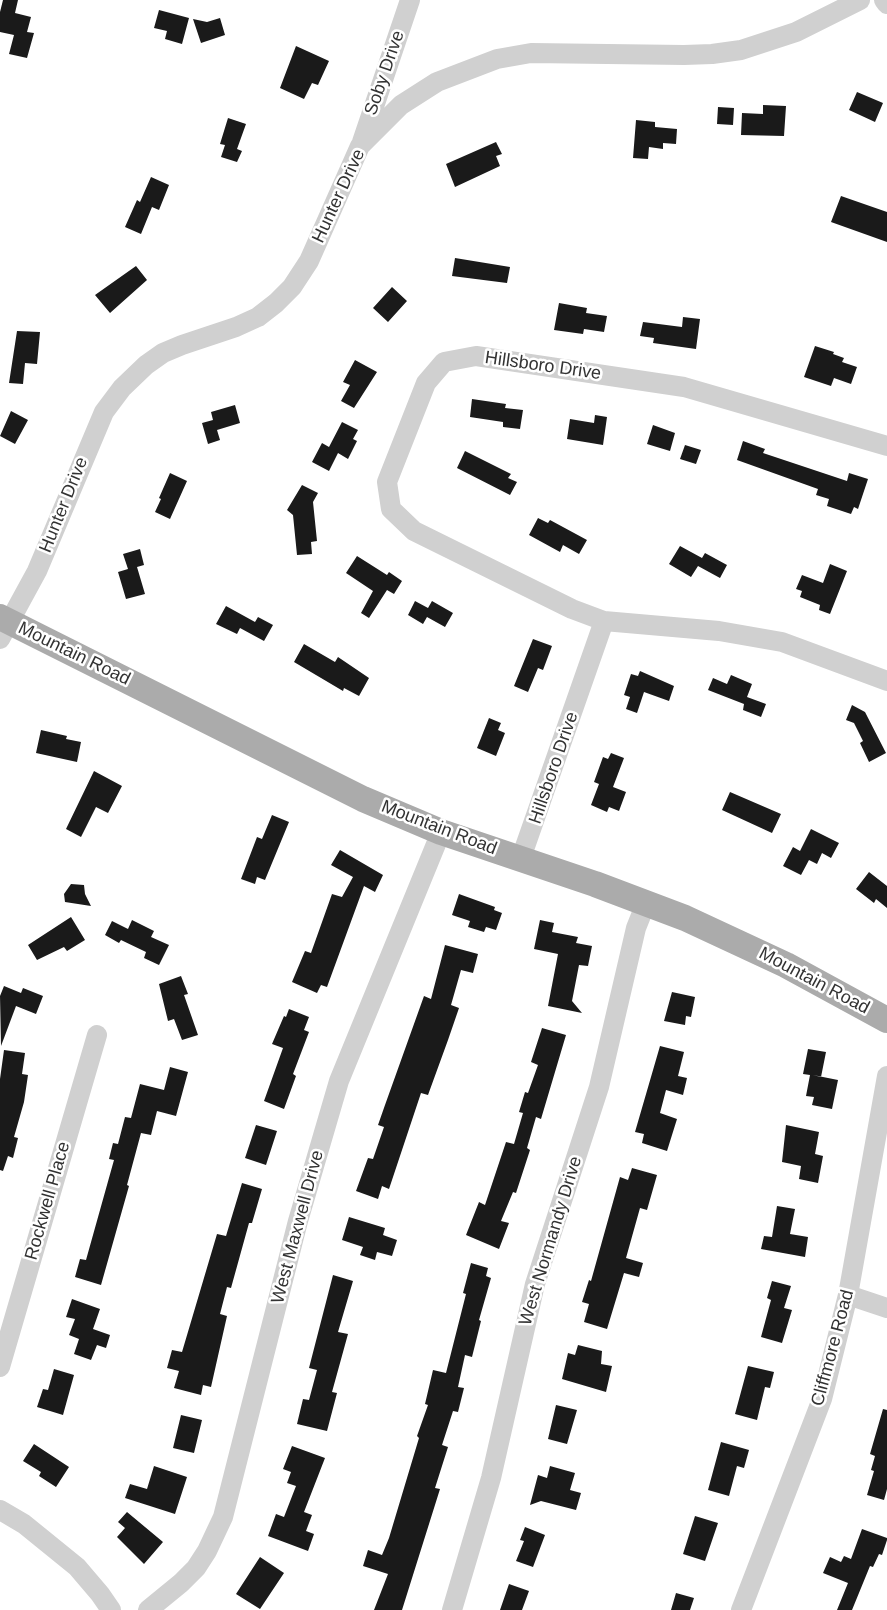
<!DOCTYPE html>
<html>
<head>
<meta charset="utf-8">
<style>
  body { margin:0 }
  canvas { display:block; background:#fff }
</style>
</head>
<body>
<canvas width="887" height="1610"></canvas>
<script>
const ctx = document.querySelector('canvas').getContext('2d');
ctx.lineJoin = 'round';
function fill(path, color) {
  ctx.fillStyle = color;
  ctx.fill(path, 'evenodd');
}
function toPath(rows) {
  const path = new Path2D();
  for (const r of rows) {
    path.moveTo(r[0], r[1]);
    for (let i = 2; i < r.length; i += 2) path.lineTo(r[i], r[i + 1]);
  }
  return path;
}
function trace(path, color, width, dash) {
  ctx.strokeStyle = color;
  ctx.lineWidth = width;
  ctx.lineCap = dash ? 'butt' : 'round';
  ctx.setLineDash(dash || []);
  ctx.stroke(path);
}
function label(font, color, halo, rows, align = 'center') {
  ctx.font = font + ' Arial,sans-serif';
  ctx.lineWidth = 5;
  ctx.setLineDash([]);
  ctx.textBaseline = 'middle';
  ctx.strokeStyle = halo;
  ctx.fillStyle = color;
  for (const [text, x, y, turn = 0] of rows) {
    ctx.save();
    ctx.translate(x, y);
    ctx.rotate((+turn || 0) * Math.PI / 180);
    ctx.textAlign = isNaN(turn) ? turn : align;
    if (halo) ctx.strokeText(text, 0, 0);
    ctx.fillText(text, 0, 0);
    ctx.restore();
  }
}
const building = toPath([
  [3,0,18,0,15,13,31,17,27,32,34,33,27,58,9,54,14,35,0,32,0,12],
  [159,10,189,18,182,44,165,39,167,31,154,28],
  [220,18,225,35,201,43,193,19,207,22],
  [296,46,329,61,318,85,312,83,304,99,280,88],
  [857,92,883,103,875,122,849,110],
  [763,105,786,106,784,136,741,135,742,113,763,114],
  [718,107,734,108,733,125,717,124],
  [228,118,246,124,237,149,242,151,237,162,221,157,225,145,220,144],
  [636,120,655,122,655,127,677,129,676,144,663,143,663,149,649,147,648,159,633,158],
  [496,142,502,154,496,156,500,166,455,187,446,164],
  [151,177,169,185,159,210,152,207,141,234,125,227,137,200,140,202],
  [841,196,887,212,887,242,831,222],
  [455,258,510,267,507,283,452,276],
  [136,266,147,280,110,313,95,295],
  [392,287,407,301,388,322,373,308],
  [559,303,587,308,586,313,607,316,604,332,584,329,583,334,554,330],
  [683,317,700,319,696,349,653,343,654,338,640,336,643,322,682,327],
  [17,331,40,332,37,364,25,363,23,384,9,383],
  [815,346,834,352,833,354,844,358,842,362,857,367,851,384,834,378,831,386,804,377],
  [355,360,377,372,354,408,341,401,350,385,343,382],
  [472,399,506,404,505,408,523,410,520,429,503,427,503,422,470,417],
  [235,405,240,423,217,430,220,440,208,444,202,423,213,420,211,412],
  [11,411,28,420,15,444,0,436],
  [595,415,607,417,603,445,567,439,570,419,594,423],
  [342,422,358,430,353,439,357,441,348,459,338,453,329,471,312,462,322,443,329,447],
  [653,425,675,433,670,451,647,444],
  [743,441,765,449,763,453,847,481,849,473,868,479,858,509,854,507,851,514,827,506,829,499,816,495,818,489,737,460],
  [685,445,701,450,696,464,680,459],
  [465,451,511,474,508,478,517,482,510,495,457,468],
  [170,473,187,481,170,519,155,512,161,499,159,498],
  [302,485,318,493,313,502,317,541,311,542,312,554,297,555,293,515,287,510],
  [538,518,548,523,550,520,587,540,579,554,563,545,560,552,529,535],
  [680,546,702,558,705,553,727,565,720,578,698,566,691,577,669,564],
  [140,549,144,565,137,567,145,594,126,599,118,572,128,569,123,554],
  [357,556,387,575,389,572,402,581,394,594,387,590,369,618,361,613,373,591,346,573],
  [830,564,847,571,830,614,819,610,820,605,800,597,802,591,796,589,802,575,823,583],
  [415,601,428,608,432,601,453,613,445,627,427,617,423,624,408,615],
  [226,606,255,622,258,617,273,625,264,641,240,628,237,634,216,624],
  [533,639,552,646,543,670,538,668,528,692,514,686],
  [304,644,335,662,338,657,369,678,359,696,344,688,343,691,294,662],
  [640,671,674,686,669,701,644,692,637,713,626,709,630,697,624,695,631,674,638,676],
  [731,675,752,684,747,697,766,704,761,717,743,710,744,704,708,690,713,678,727,684],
  [852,705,865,712,886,753,869,762,860,743,863,741,854,723,846,720],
  [489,718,501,723,498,730,505,733,496,756,477,748],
  [41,730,67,736,66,739,81,742,77,762,36,753],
  [611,753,624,758,613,787,626,792,619,811,609,807,607,812,591,805,599,784,594,782,603,757,608,759],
  [94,771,122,786,108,813,96,807,81,837,66,829],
  [730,792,781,814,772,833,722,810],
  [272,815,289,822,265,880,257,877,255,884,241,879,257,837,262,839],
  [811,829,839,843,831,858,822,853,817,864,809,860,801,875,783,866,793,847,800,851],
  [340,850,383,875,375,892,364,886,327,987,321,985,317,993,292,982,305,951,311,953,332,894,342,897,353,877,331,865],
  [869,872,887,886,887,908,876,899,874,903,856,889],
  [71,884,84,885,85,894,91,906,65,902,64,894],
  [459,894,495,907,494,910,502,913,496,930,486,927,484,932,468,927,470,921,452,915],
  [71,917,85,940,67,951,64,947,37,960,28,945],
  [132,920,154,931,151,937,169,945,159,965,144,958,146,952,121,940,119,943,105,935,112,921,128,929],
  [540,920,554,923,552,932,578,937,576,943,592,946,588,966,579,965,572,1001,582,1013,548,1006,558,954,534,949],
  [445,945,478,954,473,973,461,970,451,1005,459,1008,448,1040,428,1095,421,1093,389,1189,382,1186,378,1199,356,1191,368,1158,373,1159,384,1127,378,1125,385,1105,424,996,431,999],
  [181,976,188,994,184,995,198,1035,182,1040,174,1019,168,1021,159,984],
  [4,986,21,993,23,988,43,996,36,1014,16,1006,1,1046,0,996],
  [672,992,695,997,691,1017,686,1016,685,1025,664,1021],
  [289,1009,309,1017,304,1030,309,1032,293,1074,296,1076,284,1109,264,1101,283,1048,272,1044,284,1016,286,1017],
  [542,1028,566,1035,541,1119,536,1117,527,1148,530,1150,516,1193,513,1192,501,1221,509,1223,499,1249,466,1235,479,1202,485,1205,506,1142,514,1144,523,1113,519,1112,525,1092,528,1093,538,1065,531,1062],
  [660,1046,684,1052,678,1076,687,1078,683,1095,666,1090,660,1113,677,1119,667,1151,642,1143,644,1134,635,1132],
  [808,1049,826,1052,821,1077,813,1075,838,1080,832,1109,812,1105,814,1097,806,1096,810,1075,803,1074],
  [4,1050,25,1053,22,1074,28,1075,24,1102,14,1137,18,1138,13,1158,8,1156,3,1171,0,1170,0,1079],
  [170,1067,188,1072,176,1116,157,1111,151,1135,141,1133,127,1185,129,1186,101,1285,75,1277,80,1259,86,1260,114,1160,109,1159,113,1143,118,1144,125,1117,131,1118,140,1084,164,1090],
  [256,1125,277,1131,266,1165,245,1158],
  [786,1125,819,1132,815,1154,823,1156,818,1183,799,1179,801,1166,782,1162],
  [632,1168,657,1175,647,1210,640,1208,626,1258,643,1263,639,1277,624,1273,607,1329,584,1322,589,1304,582,1302,589,1280,591,1281,620,1177,628,1180],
  [242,1183,262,1189,252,1223,249,1223,231,1288,227,1287,220,1314,227,1316,211,1387,203,1385,201,1395,174,1388,179,1371,167,1368,172,1350,182,1352,217,1234,226,1236],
  [777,1206,795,1209,790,1234,808,1237,805,1257,761,1249,764,1236,772,1237],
  [349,1217,385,1228,383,1235,397,1240,392,1256,377,1252,375,1260,360,1255,363,1247,342,1240],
  [471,1263,488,1268,486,1276,491,1278,479,1320,481,1321,472,1357,465,1355,458,1387,464,1388,458,1412,453,1411,442,1445,448,1447,435,1488,440,1489,402,1610,374,1610,388,1574,363,1566,368,1550,382,1555,389,1538,419,1438,417,1436,428,1405,425,1404,433,1370,446,1373,466,1294,463,1293],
  [333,1275,353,1281,338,1332,348,1334,332,1392,337,1393,327,1431,297,1424,303,1399,309,1400,317,1370,309,1368],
  [772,1281,791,1286,784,1308,792,1310,782,1343,761,1337,771,1300,767,1298],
  [72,1299,100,1309,93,1329,110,1335,106,1348,97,1345,91,1360,74,1354,79,1339,69,1335,75,1319,66,1317],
  [578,1345,602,1351,601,1364,612,1366,606,1392,562,1379,568,1353,575,1355],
  [748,1366,774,1372,770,1388,765,1387,757,1420,735,1414],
  [54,1369,74,1375,63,1415,37,1407,43,1389,48,1390],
  [556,1405,577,1410,567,1444,548,1439],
  [883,1409,887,1410,887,1489,884,1500,867,1495,874,1471,871,1470,875,1456,870,1454],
  [181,1415,202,1420,194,1453,173,1448],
  [721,1442,749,1450,744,1468,737,1466,729,1496,708,1490],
  [34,1444,69,1467,56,1487,39,1476,41,1472,23,1461],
  [292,1446,325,1458,304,1512,312,1515,306,1531,314,1534,308,1551,268,1536,276,1514,284,1517,296,1486,287,1483,291,1472,283,1469],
  [154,1466,187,1477,175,1514,125,1498,130,1484,147,1489],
  [550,1466,575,1473,570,1490,581,1493,576,1510,541,1501,530,1505,538,1475,547,1478],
  [127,1512,163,1542,144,1564,117,1537,125,1528,118,1522],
  [695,1516,718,1523,705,1561,683,1554],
  [525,1527,545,1535,533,1567,516,1561,524,1541,520,1540],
  [862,1529,887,1538,887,1540,882,1555,879,1554,873,1567,870,1566,852,1610,837,1610,848,1583,823,1573,830,1557,841,1562,844,1556,851,1559],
  [260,1557,284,1573,260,1609,236,1594],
  [509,1584,529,1591,522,1610,500,1610],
  [676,1593,694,1598,690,1610,671,1610]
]);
const minor = toPath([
  [884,0,887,4],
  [362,142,410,0],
  [887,446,684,387,476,356,444,362,426,383,387,482,391,509,414,531,572,609,604,621,719,631,782,642,887,681],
  [0,639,37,571,104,412,122,388,146,365,163,353,182,345,236,327,258,317,276,303,292,287,309,261,360,146,401,105,437,82,497,59,531,53,684,55,712,54,741,50,796,32,860,0],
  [521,858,604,621],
  [848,1295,887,1308],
  [0,1367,97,1035],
  [0,1510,24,1524,77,1567,100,1594,111,1610],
  [148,1610,181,1583,196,1568,207,1551,223,1517,298,1221,339,1081,441,832],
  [452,1610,491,1478,535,1284,599,1087,636,928,646,903],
  [741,1610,822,1399,848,1295,887,1076]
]);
const major = toPath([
  [0,617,363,799,441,832,595,884,685,918,786,965,887,1020]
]);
const streetNames = [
  ["Soby Drive",385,73,-71],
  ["Hunter Drive",339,196,-65],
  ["Hillsboro Drive",543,366,8],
  ["Hunter Drive",64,505,-68],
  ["Mountain Road",74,654,26],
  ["Hillsboro Drive",554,768,-71],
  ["Mountain Road",439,828,21],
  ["Mountain Road",814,981,28],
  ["Rockwell Place",48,1201,-74],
  ["West Maxwell Drive",298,1227,-75],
  ["West Normandy Drive",551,1241,-73],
  ["Cliffmore Road",833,1348,-75]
];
fill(building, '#1a1a1a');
trace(minor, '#d0d0d0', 20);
trace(major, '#ababab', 26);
label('18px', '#333', '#fff', streetNames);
</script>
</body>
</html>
